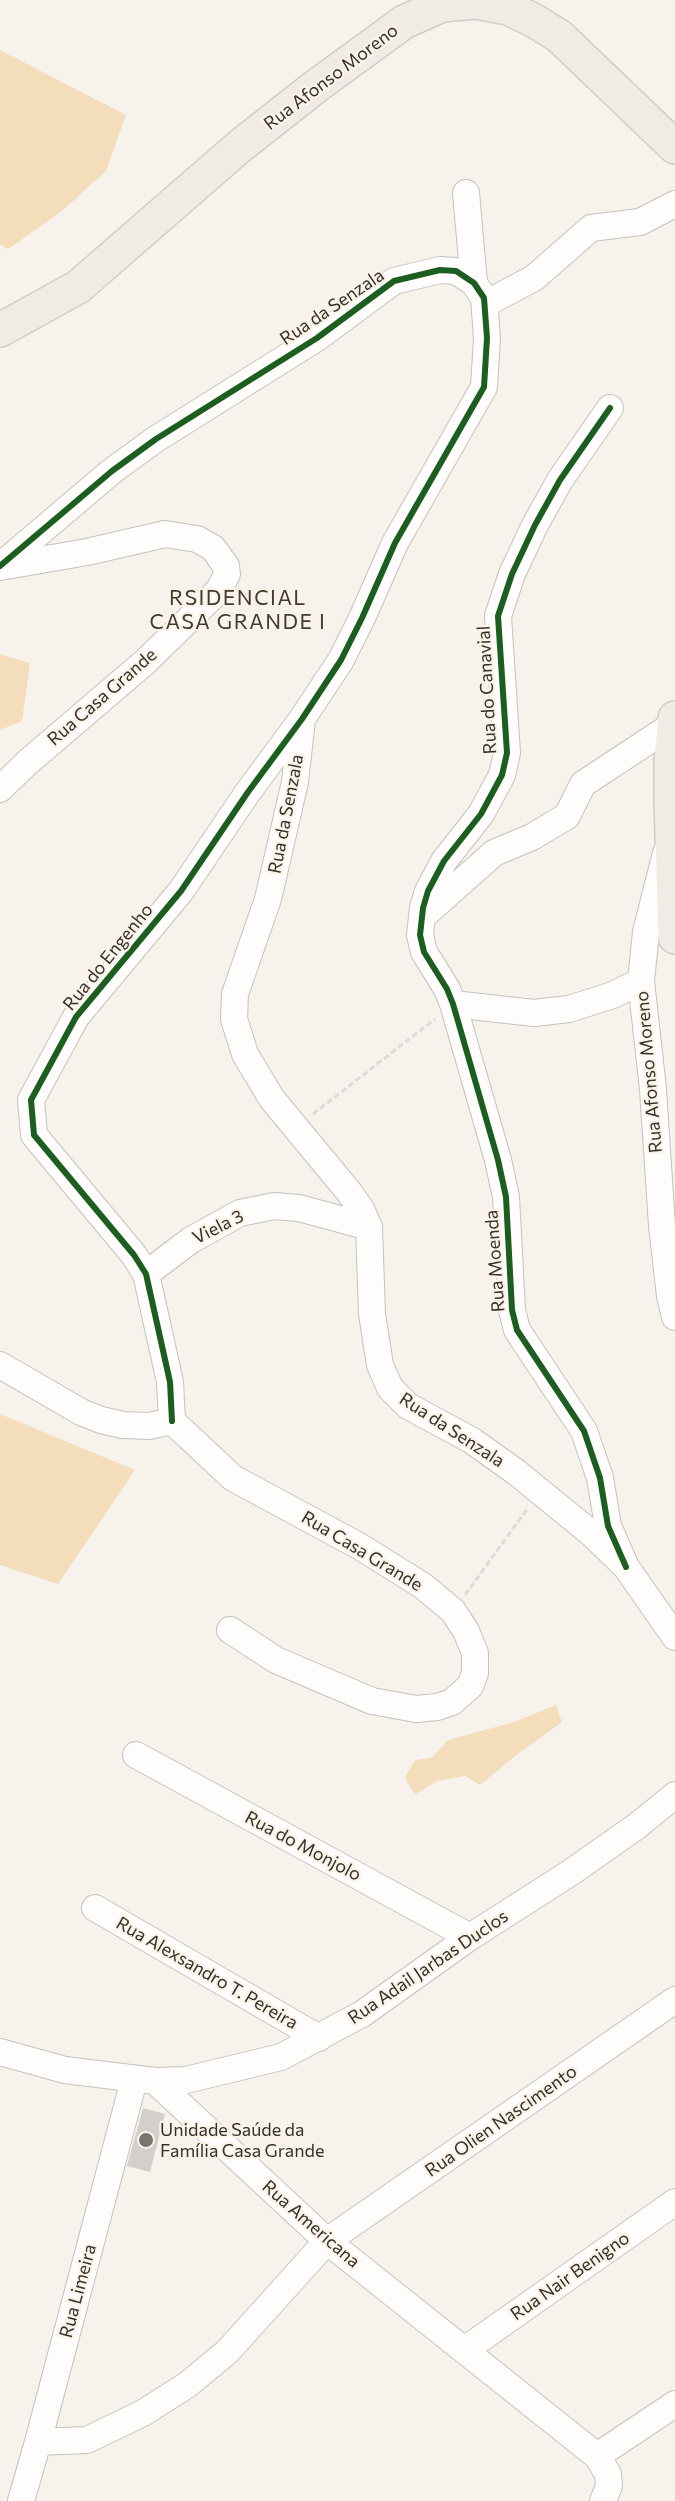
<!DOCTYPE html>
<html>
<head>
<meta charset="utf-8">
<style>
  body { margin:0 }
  canvas { display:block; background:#f7f2ec }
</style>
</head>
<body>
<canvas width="675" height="2501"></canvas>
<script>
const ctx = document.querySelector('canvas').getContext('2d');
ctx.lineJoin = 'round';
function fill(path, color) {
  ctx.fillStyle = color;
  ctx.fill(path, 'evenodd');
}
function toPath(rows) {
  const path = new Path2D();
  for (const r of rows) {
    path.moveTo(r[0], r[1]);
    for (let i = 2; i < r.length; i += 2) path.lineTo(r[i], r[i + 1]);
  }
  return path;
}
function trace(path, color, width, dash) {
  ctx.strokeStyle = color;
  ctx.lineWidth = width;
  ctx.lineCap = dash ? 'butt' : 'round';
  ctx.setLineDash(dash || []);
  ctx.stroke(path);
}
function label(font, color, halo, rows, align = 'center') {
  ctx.font = font + ' Commissioner,sans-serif';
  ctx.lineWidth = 4.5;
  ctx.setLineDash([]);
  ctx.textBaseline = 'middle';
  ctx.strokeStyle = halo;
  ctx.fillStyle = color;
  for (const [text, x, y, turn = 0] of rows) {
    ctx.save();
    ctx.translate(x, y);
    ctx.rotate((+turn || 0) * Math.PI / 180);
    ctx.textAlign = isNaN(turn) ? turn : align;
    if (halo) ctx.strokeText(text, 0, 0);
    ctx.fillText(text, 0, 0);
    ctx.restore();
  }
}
const green = toPath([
  [0,50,126,115,106,171,62,211,8,249,0,245],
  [0,654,30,663,22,721,0,730],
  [0,1414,135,1470,58,1584,0,1565],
  [556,1705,562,1722,515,1756,480,1785,465,1776,437,1781,416,1794,411,1789,405,1777,415,1760,431,1758,448,1740,514,1722]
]);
const building = toPath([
  [143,2108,165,2114,150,2172,127,2166]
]);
const path = toPath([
  [313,1114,435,1019],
  [465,1595,528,1508]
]);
const minor = toPath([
  [466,193,474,283],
  [485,304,534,278,591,228,640,222,675,204],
  [610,408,560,480,535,525,512,574,498,616,507,753,502,775,481,814,444,861,428,891,423,908,420,935,424,952,447,989,453,1004,498,1160,506,1197,512,1310,517,1330,584,1431,600,1478,608,1526,626,1567],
  [0,566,112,471,156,439,317,338,394,281,440,270,456,271,474,283,484,298,487,338,484,387,395,543,362,618,341,660,302,719,248,792,181,891,76,1017,31,1100,34,1135,134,1255,146,1274,170,1382,172,1421],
  [0,567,87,552,165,534,197,539,213,548,226,566,227,574,219,590,145,662,28,762,0,789],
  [302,720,295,782,268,899,235,994,234,1019,245,1054,272,1099,349,1192,361,1209,369,1227,372,1314,380,1365,390,1388,408,1406,471,1440,516,1472,592,1534,626,1567,675,1637],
  [666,853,646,932,641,981,653,1089,662,1226,670,1296,675,1317],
  [422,917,494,853,532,837,567,816,583,784,674,724],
  [453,1004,534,1013,569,1009,613,995,641,981],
  [146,1274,191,1240,240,1213,274,1206,299,1208,369,1227],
  [0,1365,81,1412,101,1420,123,1425,149,1426,172,1421],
  [172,1421,233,1478,359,1546,423,1586,453,1611,466,1631,475,1653,475,1673,470,1686,452,1702,437,1707,416,1709,372,1701,276,1660,230,1630],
  [136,1755,470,1937],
  [95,1908,319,2038],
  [0,2052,65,2070,155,2081,186,2080,281,2057,362,2014,470,1937,570,1873,637,1826,675,1795],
  [155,2081,327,2241,597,2456,608,2474,609,2486,603,2501],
  [466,2349,675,2202],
  [38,2442,87,2440,143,2413,187,2385,227,2352,327,2241,675,2000],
  [597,2456,675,2404],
  [21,2501,38,2442,134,2080]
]);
const major = toPath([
  [0,330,78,287,240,146,315,87,404,22,442,5,476,2,508,8,533,20,559,36,675,147],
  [675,718,671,761,671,802,675,937]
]);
const cycleway = toPath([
  [610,408,560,480,535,525,512,574,498,616,507,753,502,775,481,814,444,861,428,891,423,908,420,935,424,952,447,989,453,1004,498,1160,506,1197,512,1310,517,1330,584,1431,600,1478,608,1526,626,1567],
  [0,566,112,471,156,439,317,338,394,281,440,270,456,271,474,283,484,298,487,338,484,387,395,543,362,618,341,660,302,719,248,792,181,891,76,1017,31,1100,34,1135,134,1255,146,1274,170,1382,172,1421]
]);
const markers = [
  [146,2140,8,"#787570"]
];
const streetNames = [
  ["Rua Afonso Moreno",331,77,-37],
  ["Rua da Senzala",332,307,-34],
  ["Rua do Canavial",487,690,-93],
  ["Rua Casa Grande",102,697,-41],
  ["Rua da Senzala",286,814,-79],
  ["Rua do Engenho",108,957,-51],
  ["Rua Afonso Moreno",649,1072,-95],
  ["Viela 3",218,1227,-27],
  ["Rua Moenda",495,1261,-94],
  ["Rua da Senzala",452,1430,33],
  ["Rua Casa Grande",362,1551,31],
  ["Rua do Monjolo",303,1846,28],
  ["Rua Adail Jarbas Duclos",428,1967,-34],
  ["Rua Alexsandro T. Pereira",207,1973,30],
  ["Rua Olien Nascimento",501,2121,-35],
  ["Rua Americana",311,2224,41],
  ["Rua Nair Benigno",570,2276,-35],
  ["Rua Limeira",78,2291,-75]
];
const poiNames = [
  ["Unidade Saúde da",160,2130],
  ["Família Casa Grande",160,2151]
];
const quarterNames = [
  ["RSIDENCIAL",238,598],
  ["CASA GRANDE I",238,622]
];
fill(green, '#f3ddba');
fill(building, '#d3cfca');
trace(minor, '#c5c2bd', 28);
trace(major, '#cfcdca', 36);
trace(path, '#dcdbd9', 3, [6, 3]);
trace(minor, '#fefdfc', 26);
trace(major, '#f0ebe4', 33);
trace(cycleway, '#1b5e20', 6);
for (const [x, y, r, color] of markers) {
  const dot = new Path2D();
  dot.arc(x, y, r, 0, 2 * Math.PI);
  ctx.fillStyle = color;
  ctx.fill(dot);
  trace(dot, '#fbf3e8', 2);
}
label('18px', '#34312d', '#fbf3e8', streetNames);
label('18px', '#34312d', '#fbf3e8', poiNames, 'left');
ctx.letterSpacing = '1.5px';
label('21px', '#413b32', '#fbf3e8', quarterNames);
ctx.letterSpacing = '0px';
</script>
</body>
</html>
